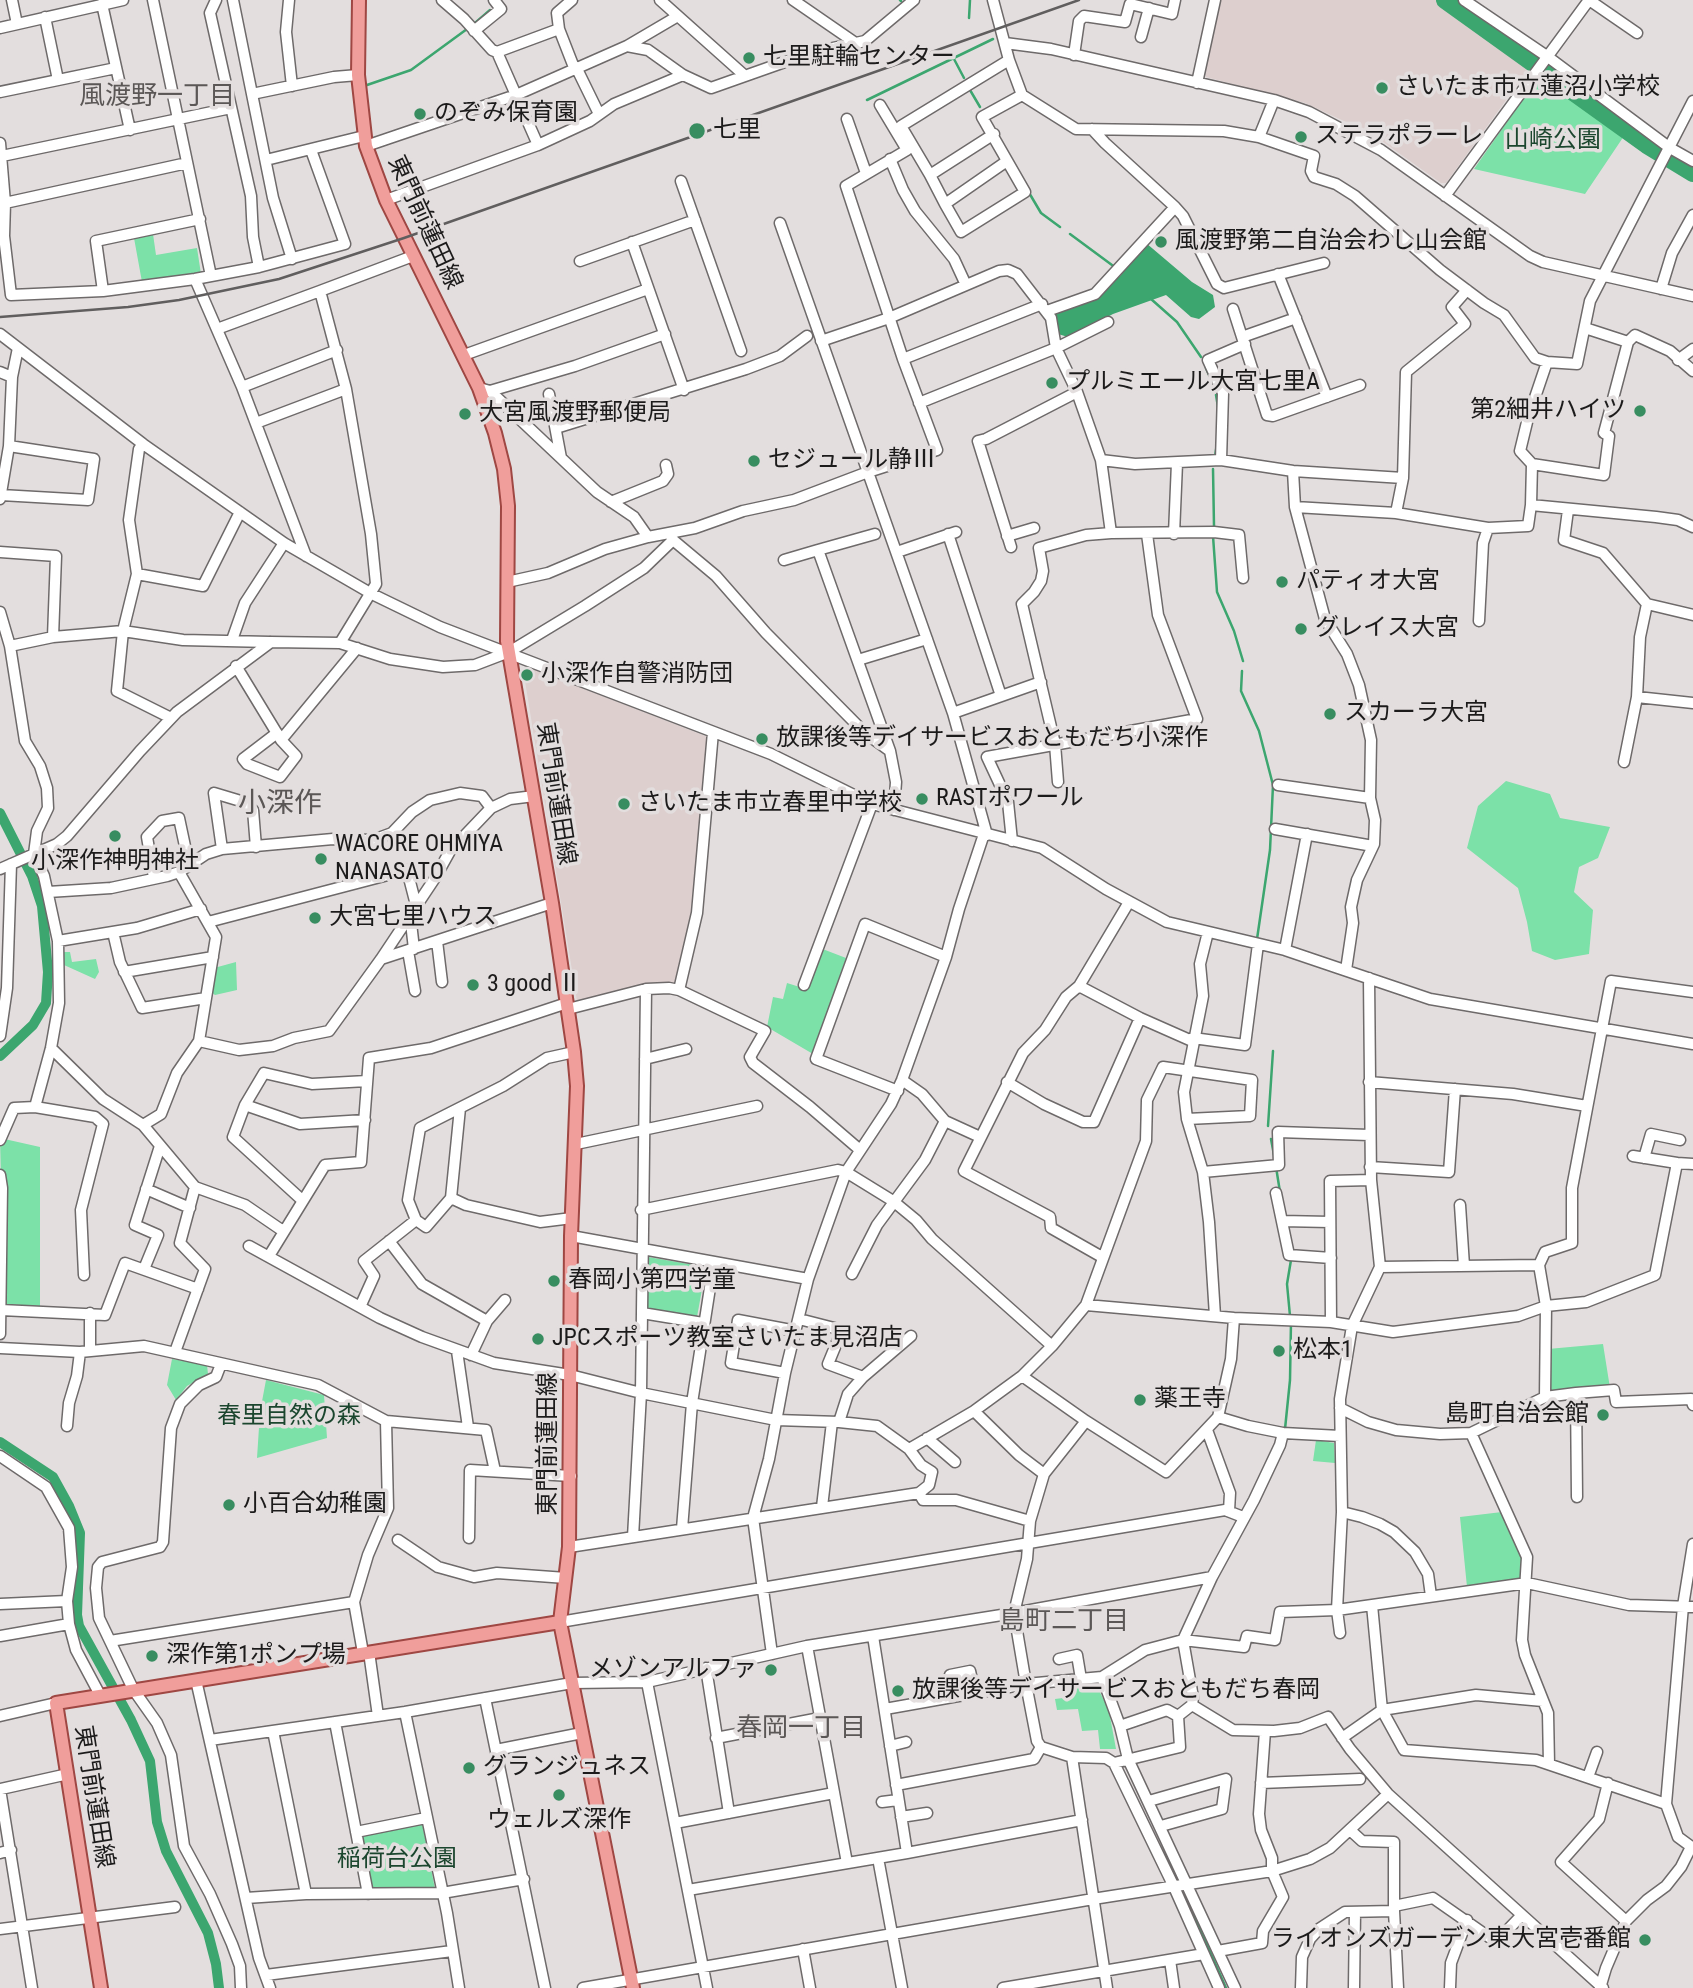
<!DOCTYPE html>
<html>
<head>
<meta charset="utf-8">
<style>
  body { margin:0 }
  canvas { display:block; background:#e3dede }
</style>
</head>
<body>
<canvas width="1693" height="1988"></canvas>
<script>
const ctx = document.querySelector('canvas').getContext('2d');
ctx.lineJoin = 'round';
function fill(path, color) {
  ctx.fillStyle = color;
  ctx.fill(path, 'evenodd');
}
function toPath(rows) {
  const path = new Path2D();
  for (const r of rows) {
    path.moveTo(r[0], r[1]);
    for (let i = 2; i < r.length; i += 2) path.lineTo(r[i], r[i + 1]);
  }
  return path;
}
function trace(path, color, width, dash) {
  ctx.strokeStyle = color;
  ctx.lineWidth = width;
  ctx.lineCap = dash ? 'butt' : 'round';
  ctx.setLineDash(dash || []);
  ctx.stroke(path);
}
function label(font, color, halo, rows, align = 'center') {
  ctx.font = font + ' "Roboto Condensed","Noto Sans JP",sans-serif';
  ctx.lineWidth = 7;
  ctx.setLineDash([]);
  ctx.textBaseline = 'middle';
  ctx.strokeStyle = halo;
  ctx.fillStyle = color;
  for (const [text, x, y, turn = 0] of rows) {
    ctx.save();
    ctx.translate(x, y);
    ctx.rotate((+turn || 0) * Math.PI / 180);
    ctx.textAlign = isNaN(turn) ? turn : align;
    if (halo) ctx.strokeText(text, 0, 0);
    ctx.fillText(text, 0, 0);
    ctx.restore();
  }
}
const built = toPath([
  [1221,0,1439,0,1530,67,1446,183,1441,183,1372,134,1305,103,1206,77,1204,72],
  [530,668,708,737,697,872,687,945,677,984,637,986,577,1001,525,681,532,680]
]);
const green = toPath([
  [1539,76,1624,136,1585,194,1474,169],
  [153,234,156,255,197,248,201,274,142,282,134,238],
  [1506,781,1550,794,1560,818,1610,827,1598,858,1579,867,1574,892,1593,910,1589,954,1555,960,1532,951,1527,922,1518,888,1467,848,1478,806],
  [820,948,846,958,813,1054,767,1027,773,997,783,999,787,983,806,989],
  [63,952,70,952,72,962,96,959,99,972,95,979,64,965],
  [236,962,237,990,215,995,211,992,214,968],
  [0,1138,40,1147,40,1306,4,1304,6,1182,1,1179],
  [648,1257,706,1267,697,1317,647,1308],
  [1603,1344,1610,1388,1549,1394,1548,1349],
  [172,1359,207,1365,208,1374,187,1386,176,1400,167,1385],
  [266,1380,324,1395,327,1438,257,1458,260,1412],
  [1316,1440,1334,1443,1335,1463,1313,1461],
  [1502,1512,1525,1561,1524,1580,1467,1587,1460,1517],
  [1091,1682,1096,1684,1109,1711,1116,1749,1100,1749,1098,1730,1082,1731,1078,1709,1057,1710,1055,1699,1063,1698,1061,1685],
  [422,1823,435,1889,373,1890,362,1835]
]);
const water = toPath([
  [1146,243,1192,282,1213,295,1215,307,1199,319,1191,317,1166,295,1113,314,1068,337,1058,334,1052,316,1054,312,1095,295,1120,276]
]);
const stream = toPath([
  [900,0,901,1],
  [969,18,970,0],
  [475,23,490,10],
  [954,59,964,78],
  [367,85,411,70,467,29],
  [970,90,980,107],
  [867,100,993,39],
  [1028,191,1041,213,1060,227],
  [1070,234,1116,268],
  [1151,299,1177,322,1201,357],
  [1206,368,1210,377],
  [1216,395,1218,407],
  [1215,457,1217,443],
  [1213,469,1214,526],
  [1213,536,1217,592,1234,631,1243,661],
  [1242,671,1241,691,1259,731,1273,785,1270,850,1257,939],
  [1268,1126,1273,1051],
  [1271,1139,1274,1155],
  [1276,1167,1280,1192],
  [1290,1316,1287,1284,1291,1260],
  [1285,1429,1290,1380,1291,1322],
  [1163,1845,1226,1988]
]);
const canal = toPath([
  [0,813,32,876,42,906,48,972,46,1003,33,1025,0,1056],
  [0,1442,53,1477,69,1506,80,1533,77,1615,79,1626,131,1720,150,1761,157,1822,166,1851,208,1933,216,1964,219,1988]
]);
const river = toPath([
  [1445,0,1647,145,1693,173]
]);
const minor = toPath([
  [12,0,17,24],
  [153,0,211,276],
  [216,0,210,13,251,196,253,237,259,267],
  [233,0,273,198,292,259],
  [289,0,286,32,292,86],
  [442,0,464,19,492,50,497,52,538,145],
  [572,0,557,13,559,29,575,70],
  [660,0,744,75],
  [793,0,857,44],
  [993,0,1009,60,1022,95,1076,129,1224,131,1259,137,1314,156,1311,171,1314,177,1336,184,1355,196,1440,270,1484,303,1504,315,1535,358,1547,362,1577,364,1590,301,1693,101],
  [1464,0,1548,57,1670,148,1693,161],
  [1589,0,1637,33],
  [102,4,130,130],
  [45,17,58,80],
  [0,28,123,0],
  [474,31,501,9,494,0],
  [1141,37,1149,8],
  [1005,43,1051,49,1274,100,1309,112,1381,150,1530,256,1543,262,1693,296],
  [627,46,678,16],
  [497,52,559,29],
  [1074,55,1079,21,1084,16,1125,22,1130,4,1172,14,1175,0],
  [577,69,599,114],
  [1197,83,1215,0],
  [0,92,116,68],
  [252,94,334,77,358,75],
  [880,105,907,150,846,186,903,359,1042,304],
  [847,119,866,173],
  [1092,129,1105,143,1175,207,1183,216,1217,284,1224,288,1324,263],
  [994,134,930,175,945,204,1007,161],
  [1259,137,1274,100],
  [0,143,5,203,4,236,11,295,103,291,195,279,259,267,345,244,311,150],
  [366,146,516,95,627,46,648,50,683,75,711,88,810,53,865,41,914,0],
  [2,156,231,108],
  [890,159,903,190,915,211,954,259,966,285],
  [266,160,364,136],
  [930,175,901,126,1009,60],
  [681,181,741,351],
  [1445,196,1589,0],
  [386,200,538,145,590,121,614,104,683,75],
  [5,203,187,163],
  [945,204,961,232,1025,192,982,117,1022,95],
  [780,223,953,713,987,835],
  [632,242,684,390],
  [580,261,695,220],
  [1278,274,1327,397],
  [195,279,242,387,306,556],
  [1661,289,1672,253,1693,215],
  [103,291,96,241,200,219],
  [320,291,413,256],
  [1233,309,1242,337],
  [1047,311,1095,294,1175,207],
  [1296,318,1242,337,1267,415,1273,416,1360,385],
  [1108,322,1056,348,1077,392,1101,460,1111,533,1214,532,1239,535,1243,578],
  [1585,328,1628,342,1635,335,1670,351,1693,371],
  [217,329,320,291,346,389,371,534,376,584,340,643],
  [0,334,143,444,284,543,372,594,440,627,771,754,872,804,1042,848,1106,889,1167,922,1285,950,1430,999,1693,1044],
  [821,341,889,318,999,271,1008,270,1017,274,1051,318,1056,348,919,403],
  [464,355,648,289],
  [1678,360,1693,349],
  [0,372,12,377],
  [242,387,337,350],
  [479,388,490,391,597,492,634,517,648,537],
  [490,391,575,366,665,334],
  [549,394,561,458],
  [256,423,346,389],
  [556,428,746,369,780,356,807,336],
  [143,444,139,449,129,520,137,574,123,631,117,691,171,718],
  [1101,460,1135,464,1221,460,1293,471,1403,478],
  [1221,460,1223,393,1208,360,1245,344],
  [1532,464,1604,475,1609,436,1604,433,1628,342],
  [1293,471,1295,507,1325,619,1347,654,1359,685,1371,740,1370,798,1375,820,1374,844,1357,880,1351,907,1353,923,1346,970],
  [1,495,88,500,94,459,9,446],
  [0,499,9,446,12,377,18,348],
  [611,502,663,481,668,474,666,465],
  [1531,505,1532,464,1520,451,1528,418,1547,362],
  [1295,507,1396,513,1488,528],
  [1568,510,1564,540,1603,553,1647,604,1640,637,1637,697,1624,762],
  [1396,513,1403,478,1406,372,1465,324,1452,307,1467,290],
  [948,534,1001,696],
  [1174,534,1177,463],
  [672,536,673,540,716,576,766,633,865,733,890,751],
  [1007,536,1034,528],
  [1011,547,978,441,986,439,1077,392],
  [818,550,875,534],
  [0,552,56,556,53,637],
  [897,552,956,532],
  [784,560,818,550,890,751,896,782,894,810],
  [137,574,203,586,240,512],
  [507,582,548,573,605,549,648,537,695,528,743,511,794,500,868,472,937,450,903,359],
  [1647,604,1693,615],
  [0,612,10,646,25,741,40,766,47,788,48,808,37,831,34,854,44,876,58,941,59,1003,51,1048,35,1107],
  [1479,621,1483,543,1488,528,1528,526,1531,505,1656,517,1678,520,1693,527],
  [232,640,245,603,284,543],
  [10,646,53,637,123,631,183,640,270,642],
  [858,660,927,639],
  [236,666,281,740,296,756,280,777,247,764,243,759,277,733],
  [1637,697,1693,703],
  [953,713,1041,682],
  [281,740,357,648],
  [1058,782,1055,744,1022,604,1034,592,1041,581,1043,571,1039,548,1086,535,1111,533],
  [1278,785,1370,798],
  [1275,829,1373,846],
  [1012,841,1008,802,987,757,1197,719,1158,615,1147,534],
  [222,849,214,793,244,802,253,810,256,847],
  [0,869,57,844,67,836,140,751,177,712,271,642,340,643,390,659,443,667,475,665,509,652,585,606,644,568,673,540],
  [154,878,147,837,162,821,179,818,189,865],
  [48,892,111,888,167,876,179,872,206,854,222,849,333,839,373,840,392,833,412,812,430,800,460,793,482,796,491,808],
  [410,914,414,949],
  [208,922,407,870,416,905],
  [113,932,120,962,142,1008,206,998],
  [1208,932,1200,964,1203,996,1184,1092,1187,1119,1203,1172,1209,1222,1215,1316],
  [58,941,137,928,201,909],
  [437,941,442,982],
  [1285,950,1307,834],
  [408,951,415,991],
  [381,959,552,903],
  [124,972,213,957],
  [804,985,872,804],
  [1079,986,1140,1018,1192,1041],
  [679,990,697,913,713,732],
  [568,1009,646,989,669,988,679,990,765,1031,750,1057,753,1063,810,1107,860,1150],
  [0,1036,7,988,11,864],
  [1193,1038,1245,1045,1258,944],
  [199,1041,239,1050,273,1046,294,1038,329,1031,381,959,435,878,450,851,491,808,510,799,534,796],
  [51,1048,103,1099,143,1125,195,1187,245,1205,283,1231],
  [645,1059,686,1049],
  [902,1080,922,1094,945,1121,980,1137],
  [1007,1082,1044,1104,1083,1122,1094,1122,1140,1018],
  [1369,1082,1513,1094,1587,1106],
  [898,1091,816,1059,865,924,946,957],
  [245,1105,300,1124,365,1120],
  [460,1108,451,1198,466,1205,540,1222,572,1218],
  [143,1125,161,1114,177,1073,199,1041,216,937,179,872],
  [0,1140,14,1108,35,1107,95,1117,103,1124,81,1210,84,1275],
  [576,1144,757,1106],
  [1633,1156,1677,1163],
  [1644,1158,1651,1134,1680,1140],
  [1370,1167,1449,1172,1455,1089],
  [1203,1172,1279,1165,1278,1132,1369,1135],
  [0,1175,2,1188,0,1334],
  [146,1189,190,1208],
  [1276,1193,1289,1255,1331,1258],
  [451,1198,426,1227,416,1220,408,1200,420,1128,503,1086,547,1058,574,1052],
  [302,1200,233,1137,245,1105,264,1073,312,1084,367,1081],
  [1460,1205,1464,1266],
  [641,1210,838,1170,846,1172,893,1201,916,1220,932,1239,1052,1346],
  [1282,1221,1330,1222],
  [571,1236,808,1279],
  [389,1241,422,1284,487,1321],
  [249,1246,380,1318,422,1337,494,1363,570,1375,641,1393,776,1420,839,1422,877,1426,909,1449,921,1465,932,1472,929,1485,919,1493],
  [269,1256,325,1165,361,1162,369,1058,431,1048,567,1003],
  [1102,1257,1051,1228,1050,1217,964,1171,1023,1053,1045,1030,1066,997,1079,986,1129,902],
  [1380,1267,1539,1265],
  [144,1269,158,1235,135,1225,160,1146],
  [852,1274,877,1225,925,1160,945,1121],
  [1086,1305,1234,1318,1331,1322,1393,1332,1518,1316,1546,1306,1586,1302,1655,1275,1677,1163,1693,1164],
  [360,1307,374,1276,364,1261,416,1220],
  [1,1310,105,1315,125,1263,198,1289],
  [642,1313,703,1323],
  [799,1319,842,1330,828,1364,863,1377],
  [1331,1322,1330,1181,1371,1180],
  [0,1348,80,1352,144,1346,318,1385,386,1421,486,1430,495,1471],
  [90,1351,90,1313],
  [457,1351,468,1427],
  [175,1352,205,1269,180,1243,195,1187],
  [471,1355,487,1321,505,1300],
  [221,1364,216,1377,199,1385,180,1404,171,1428,163,1542,160,1547,102,1562,98,1567,96,1588,99,1618,133,1689,157,1723,171,1755,184,1846,210,1894,232,1944,240,1966,241,1988],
  [785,1373,731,1363,738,1320,796,1331],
  [1022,1376,1086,1421,1166,1472,1218,1417,1231,1359,1234,1318],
  [1576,1393,1577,1497],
  [1545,1397,1546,1306,1539,1265,1545,1252,1572,1243,1572,1188,1611,981,1693,992],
  [1340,1408,1368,1422,1396,1430,1440,1434,1471,1433,1545,1397,1576,1393,1614,1390,1616,1402,1691,1399,1693,1405],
  [974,1411,1019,1455,1044,1474],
  [1218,1417,1248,1426,1283,1433,1340,1436],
  [839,1422,848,1394,863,1377,911,1336],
  [67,1426,69,1403,77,1376,80,1352],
  [1207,1430,1230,1493,1229,1511],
  [1283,1433,1280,1445,1254,1500,1212,1577,1183,1640,1193,1697,1192,1705,1233,1730,1274,1731,1300,1728,1328,1717,1350,1749,1388,1794,1603,1988],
  [1471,1433,1527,1557,1522,1640,1525,1655,1548,1713,1549,1764],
  [927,1438,955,1462],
  [909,1449,974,1411,1022,1376,1052,1346,1086,1305,1146,1141,1147,1100,1163,1067,1252,1080,1250,1116,1187,1119],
  [0,1456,46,1487,69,1528,72,1567,67,1601,69,1624,76,1650,100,1695],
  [822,1507,832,1422],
  [1342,1512,1362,1517,1380,1524,1394,1532,1415,1552,1428,1574,1431,1596],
  [1030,1521,1044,1474,1086,1421],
  [682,1529,692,1403,714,1262],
  [633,1537,641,1393,646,989],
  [469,1538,470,1470,571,1476],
  [398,1540,438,1567,474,1577,497,1573,566,1578],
  [1693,1544,1683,1606,1666,1804,1678,1837,1693,1848],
  [569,1547,919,1493,923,1500,956,1500,1030,1521,1027,1559,1014,1613,1026,1684,1037,1741,1041,1747],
  [0,1604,67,1601],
  [1372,1605,1382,1710,1404,1750,1536,1760,1666,1804],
  [560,1622,1225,1510,1243,1517],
  [1340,1633,1337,1610,1342,1512,1340,1399,1352,1326,1380,1267,1371,1180,1369,978],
  [0,1636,69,1624],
  [873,1636,907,1853],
  [110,1641,354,1602],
  [807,1646,847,1863],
  [369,1652,378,1716],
  [363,1653,354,1602,368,1555,388,1508,386,1421],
  [772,1654,753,1518,769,1459,785,1373,808,1279,846,1172,891,1104,902,1080,946,957,959,909,984,834],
  [1059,1659,1077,1655,1081,1679],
  [706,1668,729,1813],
  [1102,1677,1120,1726,1128,1759,1235,1988],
  [196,1680,259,1958,270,1988],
  [647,1682,707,1988],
  [955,1696,950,1675,970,1671,975,1693],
  [485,1698,545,1988],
  [885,1709,1026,1684,1102,1677,1145,1650,1183,1640,1244,1647,1247,1636,1275,1640,1280,1612,1337,1610,1527,1583,1629,1605,1693,1607],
  [405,1712,447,1913,459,1988],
  [0,1716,56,1703],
  [335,1722,368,1894],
  [1120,1726,1167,1710,1178,1716],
  [273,1731,306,1894],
  [716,1738,820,1718],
  [1342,1738,1382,1710,1476,1695,1543,1701],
  [210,1740,405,1712,572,1683,647,1682,807,1646,1014,1613,1212,1577],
  [890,1746,906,1742],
  [1041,1747,1072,1757,1106,1758,1114,1763,1180,1747,1178,1716,1192,1705],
  [496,1750,582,1733],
  [1072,1757,1107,1988],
  [1114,1763,1174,1887,1219,1988],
  [1588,1777,1597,1752],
  [1261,1783,1360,1779],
  [1608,1783,1599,1819,1561,1862,1626,1921],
  [896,1785,1034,1759,1041,1747],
  [0,1789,32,1988],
  [1,1789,68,1774],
  [1149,1801,1226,1779,1222,1809,1161,1826],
  [882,1802,898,1800],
  [901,1817,927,1813],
  [675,1823,834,1793],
  [1350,1830,1362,1841,1394,1842,1394,1911,1398,1988],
  [356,1832,426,1818],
  [0,1853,11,1850],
  [878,1858,902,1988],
  [688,1890,907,1853,1082,1820],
  [246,1898,306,1894,442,1893,524,1879],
  [1394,1906,1433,1898,1496,1942,1522,1915],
  [0,1929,175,1907],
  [803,1949,810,1988],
  [1218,1951,1262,1943,1263,1931,1283,1897,1272,1871,1272,1858,1261,1830,1259,1814,1265,1731],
  [1170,1960,1174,1988],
  [266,1975,452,1951],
  [583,1988,1093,1899,1272,1871,1310,1859,1330,1848,1388,1794],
  [1003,1988,1204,1954],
  [1301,1988,1302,1957,1310,1939,1319,1929,1345,1912,1394,1911],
  [1354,1988,1355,1912],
  [1450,1988,1451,1963,1467,1920],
  [1600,1988,1606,1968,1626,1921,1647,1900,1666,1886,1681,1867,1691,1847]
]);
const major = toPath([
  [359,0,358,75,366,146,386,200,479,388,495,433,504,469,508,506,507,641,552,903,574,1052,577,1086,571,1236,569,1547,560,1622,633,1988],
  [101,1988,56,1703,560,1622]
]);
const rail = toPath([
  [0,317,128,307,179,300,279,279,404,238,1079,0]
]);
const markers = [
  [749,58,7,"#388d60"],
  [1382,88,7,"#388d60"],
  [420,114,7,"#388d60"],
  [697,131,9,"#388d60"],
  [1301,137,7,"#388d60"],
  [1161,242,7,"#388d60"],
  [1052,383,7,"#388d60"],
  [1640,411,7,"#388d60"],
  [465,414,7,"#388d60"],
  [754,461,7,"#388d60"],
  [1282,582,7,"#388d60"],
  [1301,629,7,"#388d60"],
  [527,675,7,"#388d60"],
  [1330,714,7,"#388d60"],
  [762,739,7,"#388d60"],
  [922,799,7,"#388d60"],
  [624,804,7,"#388d60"],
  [115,836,7,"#388d60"],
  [321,859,7,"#388d60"],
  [315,918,7,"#388d60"],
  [473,985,7,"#388d60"],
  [554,1281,7,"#388d60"],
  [538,1339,7,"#388d60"],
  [1279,1351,7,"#388d60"],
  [1140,1400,7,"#388d60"],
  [1603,1415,7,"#388d60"],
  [229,1505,7,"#388d60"],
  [152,1656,7,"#388d60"],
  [771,1670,7,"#388d60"],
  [898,1691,7,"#388d60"],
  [469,1768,7,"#388d60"],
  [559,1795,7,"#388d60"],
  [1645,1940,7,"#388d60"]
];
const poiNames = [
  ["七里駐輪センター",763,58],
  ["さいたま市立蓮沼小学校",1396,88],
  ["のぞみ保育園",434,114],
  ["七里",713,131],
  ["ステラポラーレ",1315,137],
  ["風渡野第二自治会わし山会館",1175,242],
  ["プルミエール大宮七里A",1066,383],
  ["第2細井ハイツ",1626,411,"right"],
  ["大宮風渡野郵便局",479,414],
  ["セジュール静Ⅲ",768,461],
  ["パティオ大宮",1296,582],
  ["グレイス大宮",1315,629],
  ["小深作自警消防団",541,675],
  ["スカーラ大宮",1344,714],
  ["放課後等デイサービスおともだち小深作",776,739],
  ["RASTポワール",936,799],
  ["さいたま市立春里中学校",638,804],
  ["WACORE OHMIYA",335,845],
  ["NANASATO",335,873],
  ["小深作神明神社",115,862,"center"],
  ["大宮七里ハウス",329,918],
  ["3 good Ⅱ",487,985],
  ["春岡小第四学童",568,1281],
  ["JPCスポーツ教室さいたま見沼店",552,1339],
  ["松本1",1293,1351],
  ["薬王寺",1154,1400],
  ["島町自治会館",1589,1415,"right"],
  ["小百合幼稚園",243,1505],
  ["深作第1ポンプ場",166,1656],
  ["メゾンアルファ",757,1670,"right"],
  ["放課後等デイサービスおともだち春岡",912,1691],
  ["グランジュネス",483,1768],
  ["ウェルズ深作",559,1821,"center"],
  ["ライオンズガーデン東大宮壱番館",1631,1940,"right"]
];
const parkNames = [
  ["山崎公園",1553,141],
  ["春里自然の森",289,1417],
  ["稲荷台公園",397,1860]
];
const streetNames = [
  ["東門前蓮田線",424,223,65],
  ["東門前蓮田線",555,794,81],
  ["東門前蓮田線",549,1444,-90],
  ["東門前蓮田線",93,1797,81]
];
const neighbourhoodNames = [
  ["風渡野一丁目",157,97],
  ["島町二丁目",1064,1622],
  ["春岡一丁目",801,1729]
];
const quarterNames = [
  ["小深作",280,805]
];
fill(built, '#ddcfce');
fill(green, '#7ce1a8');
fill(water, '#3ca66f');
trace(stream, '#3ca66f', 2.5);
trace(canal, '#3ca66f', 10);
trace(river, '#3ca66f', 18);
trace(minor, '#6e6a6a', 13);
trace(major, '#9f4743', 16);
trace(minor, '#fff', 10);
trace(major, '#f09e9b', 12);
trace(rail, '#605e5e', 2.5);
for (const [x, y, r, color] of markers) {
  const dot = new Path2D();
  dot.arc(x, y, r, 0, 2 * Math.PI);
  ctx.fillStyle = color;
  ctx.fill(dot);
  trace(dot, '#e3dede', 2.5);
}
label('24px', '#1c1b1b', '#e3dede', poiNames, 'left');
label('24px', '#1b462e', '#e3dede', parkNames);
label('24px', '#1c1b1b', '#e3dede', streetNames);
label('26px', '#5b5756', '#e3dede', neighbourhoodNames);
label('28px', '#5b5756', '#e3dede', quarterNames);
</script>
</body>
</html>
